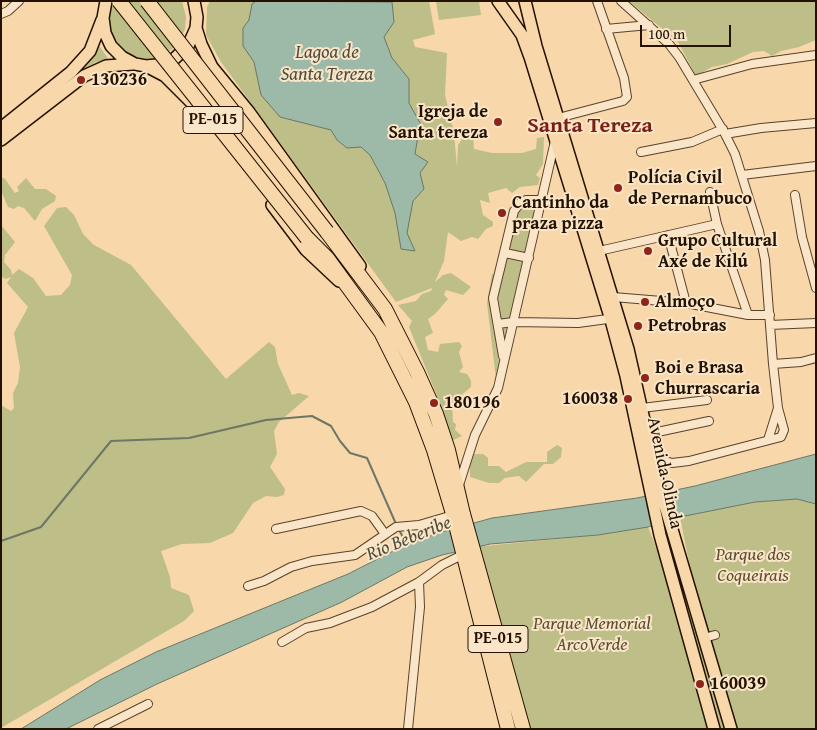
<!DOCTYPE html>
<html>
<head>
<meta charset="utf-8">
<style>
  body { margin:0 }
  #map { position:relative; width:817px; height:730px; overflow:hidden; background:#f8d7aa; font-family:"Gentium Book Plus",serif }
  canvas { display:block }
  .frame { position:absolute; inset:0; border:2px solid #231200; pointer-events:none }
  .scale { position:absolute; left:640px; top:25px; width:91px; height:22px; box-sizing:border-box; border:2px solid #231200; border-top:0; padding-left:6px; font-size:15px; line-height:18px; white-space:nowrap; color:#231200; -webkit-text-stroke:4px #fae5c8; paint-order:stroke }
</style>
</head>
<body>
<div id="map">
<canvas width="817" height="730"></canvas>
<div class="frame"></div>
<div class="scale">100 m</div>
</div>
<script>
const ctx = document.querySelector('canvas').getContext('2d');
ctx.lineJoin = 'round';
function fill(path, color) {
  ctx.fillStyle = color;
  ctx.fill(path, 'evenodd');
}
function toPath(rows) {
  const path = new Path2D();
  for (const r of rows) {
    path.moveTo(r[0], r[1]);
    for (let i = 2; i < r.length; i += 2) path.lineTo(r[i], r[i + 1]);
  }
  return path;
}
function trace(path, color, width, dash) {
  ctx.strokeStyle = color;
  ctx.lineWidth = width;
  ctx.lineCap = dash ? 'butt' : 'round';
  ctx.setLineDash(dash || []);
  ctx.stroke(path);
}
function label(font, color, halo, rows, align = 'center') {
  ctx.font = font + ' "Gentium Book Plus",serif';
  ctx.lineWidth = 4;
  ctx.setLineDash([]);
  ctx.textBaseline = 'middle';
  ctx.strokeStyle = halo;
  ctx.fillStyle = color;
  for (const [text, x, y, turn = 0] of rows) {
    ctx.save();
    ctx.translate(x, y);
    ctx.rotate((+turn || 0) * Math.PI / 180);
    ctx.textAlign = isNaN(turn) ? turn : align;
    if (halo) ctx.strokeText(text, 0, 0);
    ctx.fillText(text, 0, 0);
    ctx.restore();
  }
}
const green = toPath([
  [113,1,182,1,186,17,185,29,180,41,171,50,160,57,147,59,134,56,122,50,114,40,109,28,109,15],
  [210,1,429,1,435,34,413,40,415,47,447,53,445,95,454,133,457,167,458,145,465,135,473,135,474,149,492,153,522,153,536,149,537,138,544,137,543,164,536,175,540,178,538,185,520,187,512,193,506,188,488,193,490,203,480,200,483,215,493,222,493,226,486,229,478,239,472,237,461,241,448,232,444,261,435,282,443,275,451,273,471,287,463,295,446,290,444,295,448,299,435,314,428,319,433,333,425,337,428,350,438,352,440,344,459,342,462,346,459,352,463,367,459,372,467,374,471,381,471,387,458,398,459,401,452,404,453,422,456,424,455,430,462,436,451,441,437,396,409,327,412,321,398,305,416,301,422,294,431,291,432,288,396,302,221,62,206,35,207,7],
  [436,1,479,1,481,15,439,20],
  [816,1,816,40,799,47,781,51,772,56,764,51,753,52,727,64,712,67,696,76,678,42,630,2],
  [98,44,109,60,96,62,88,67,49,98],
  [1,177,5,179,15,193,19,191,17,187,26,178,35,189,46,189,56,196,55,201,42,209,35,221,24,208,18,206,14,209,8,207,1,191],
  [519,199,540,202,496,379,487,303,492,274,499,275,510,242],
  [66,207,74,215,83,234,94,245,131,265,226,379,269,342,275,347,278,364,292,395,299,393,309,396,279,422,274,431,277,454,270,467,285,489,284,495,277,497,266,496,253,503,233,533,210,543,182,544,161,551,170,577,171,588,189,595,194,611,184,621,1,728,1,405,11,411,14,408,13,393,18,383,20,367,14,333,28,307,7,283,11,277,5,279,1,276,1,225,15,242,5,255,4,262,11,270,12,275,19,269,33,278,46,296,61,295,70,285,72,275,44,226,57,208],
  [557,445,562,448,561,457,553,464,544,464,526,482,519,476,505,478,499,483,489,483,470,477,470,467,467,465,470,454,483,454,488,458,488,466,499,466,506,472,526,462,547,462,547,452],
  [797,499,816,504,816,729,732,729,704,638,680,517,755,502],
  [648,527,672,588,712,729,525,729,474,547,598,535],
  [668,534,725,729,718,729,665,536]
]);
const water = toPath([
  [256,1,392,2,394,22,384,37,392,58,409,79,409,103,425,132,418,136,415,154,428,162,420,173,424,189,413,201,407,233,415,251,401,249,395,213,385,183,370,155,361,147,347,148,337,140,331,130,280,117,261,95,254,62,243,46,243,28,249,20,252,4,256,1],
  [816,454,816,504,797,499,755,502,680,517,648,527,598,535,490,544,442,555,407,567,342,602,157,684,66,729,21,729,100,680,156,652,348,574,407,544,442,532,492,518,637,498,695,486,816,454]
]);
const stream = toPath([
  [399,530,408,546],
  [1,541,41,527,111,441,189,438,266,420,312,416,331,426,340,441,350,453,367,458,396,524]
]);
const street = toPath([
  [621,1,669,44,679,57,724,132,735,154,759,231,765,260,773,364,778,408,784,430,781,437,689,461,672,463,652,457],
  [1,14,8,11,19,1],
  [606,29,649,25],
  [693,80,752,64,816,55],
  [558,118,623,101,627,97,624,78,597,1],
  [725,134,761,128,816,123],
  [641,152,692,142,723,129],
  [742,175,816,166],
  [710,192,717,224,748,315],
  [795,195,802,237,816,288],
  [668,235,686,303],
  [599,251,717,224],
  [505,253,529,258],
  [613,297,686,303,748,315,770,315],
  [498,324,513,322,578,323,615,318],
  [770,325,816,323],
  [503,356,493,298,514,211,520,203,526,200,543,200],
  [773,364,801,362,816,358],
  [642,408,707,400],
  [648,434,709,421],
  [768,440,778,408],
  [459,485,475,435,498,388,555,141],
  [276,529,361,511,372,516,385,534],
  [248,586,264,581,291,567,312,561,355,555,396,527,419,525,453,515],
  [704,638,715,635],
  [282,642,306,628,330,623,372,607,419,582,442,565,464,554],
  [98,729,148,704],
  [408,729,420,607,419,582]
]);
const primary = toPath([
  [106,1,103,18,105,33,111,46,122,57,135,64,146,66,156,65,174,59,188,46,196,28,197,17,194,1],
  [498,1,522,35,530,57,611,320,626,376,660,535,714,729],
  [525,1,536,46,628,349,658,482,731,729],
  [196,28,201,44,212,67,249,112,360,266],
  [146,66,165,76,191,102],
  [1,128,71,72,90,51,102,20],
  [1,140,84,76,106,66,133,64],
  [272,205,306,250,339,281]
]);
const highway = toPath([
  [327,232,385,309,417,372,436,414,448,450,463,514,523,729],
  [307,238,327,258,381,332,416,402,434,450,454,517,508,729]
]);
const highwayBridge = toPath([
  [119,1,307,238],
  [147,1,327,232]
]);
const markers = [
  [81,80,5,"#8f2418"],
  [498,122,5,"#8f2418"],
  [618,188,5,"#8f2418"],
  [502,213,5,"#8f2418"],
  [648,251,5,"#8f2418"],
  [645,302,5,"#8f2418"],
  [638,326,5,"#8f2418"],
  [645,378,5,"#8f2418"],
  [628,399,5,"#8f2418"],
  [434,403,5,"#8f2418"],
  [700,684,5,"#8f2418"]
];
const shields = [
  [213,120,60],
  [498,639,60]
];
const shieldNames = [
  ["PE-015",213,120],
  ["PE-015",498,639]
];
const poiNames = [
  ["130236",91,80],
  ["Igreja de",488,112,"right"],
  ["Santa tereza",488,133,"right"],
  ["Polícia Civil",628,178],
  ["de Pernambuco",628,199],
  ["Cantinho da",512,203],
  ["praza pizza",512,224],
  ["Grupo Cultural",658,241],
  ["Axé de Kilú",658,262],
  ["Almoço",655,302],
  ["Petrobras",648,326],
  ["Boi e Brasa",655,368],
  ["Churrascaria",655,389],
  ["160038",618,399,"right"],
  ["180196",444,403],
  ["160039",710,684]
];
const streetNames = [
  ["Avenida Olinda",664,473,78]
];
const parkNames = [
  ["Parque dos",753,555],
  ["Coqueirais",753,576],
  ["Parque Memorial",592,624],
  ["ArcoVerde",592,645]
];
const waterNames = [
  ["Lagoa de",327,53],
  ["Santa Tereza",327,75],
  ["Rio Beberibe",409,539,-22]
];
const districtNames = [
  ["Santa Tereza",590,126]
];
fill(green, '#bebe88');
fill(water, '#9dbaa8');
trace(water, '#6c7765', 1);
trace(stream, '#6c7765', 2);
trace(street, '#58432a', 10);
trace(primary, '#231200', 14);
trace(highway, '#231200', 16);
trace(street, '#fae5c8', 8);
trace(primary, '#f8d7aa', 11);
trace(highway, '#f8d7aa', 14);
trace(highwayBridge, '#231200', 16, []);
trace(highwayBridge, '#f8d7aa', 14);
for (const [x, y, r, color] of markers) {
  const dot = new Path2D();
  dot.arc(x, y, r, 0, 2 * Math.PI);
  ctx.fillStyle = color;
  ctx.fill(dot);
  trace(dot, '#fae5c8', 2);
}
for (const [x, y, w] of shields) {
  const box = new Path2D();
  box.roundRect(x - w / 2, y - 13.5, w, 27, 4);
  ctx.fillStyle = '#fae5c8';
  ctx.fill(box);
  trace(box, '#231200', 1);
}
label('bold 16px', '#231200', null, shieldNames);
label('bold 18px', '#231200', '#fae5c8', poiNames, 'left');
label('18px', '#231200', '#fae5c8', streetNames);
label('italic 18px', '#594e30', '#fae5c8', parkNames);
label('italic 19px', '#4e4d3b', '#fae5c8', waterNames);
label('bold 22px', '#7a1f14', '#fae5c8', districtNames);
</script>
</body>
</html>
